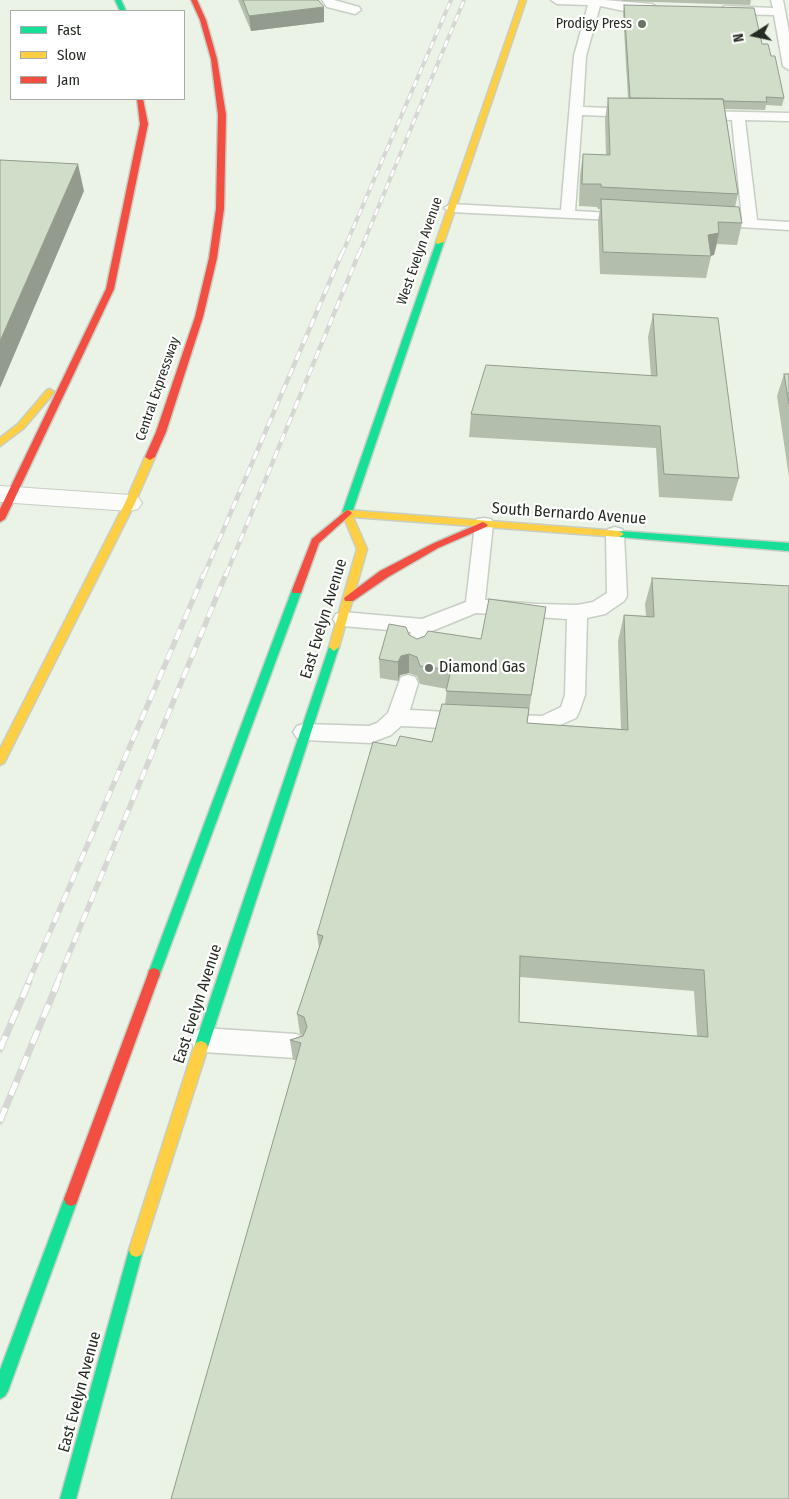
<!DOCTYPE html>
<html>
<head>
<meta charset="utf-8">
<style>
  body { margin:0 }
  #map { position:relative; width:789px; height:1499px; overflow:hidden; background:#eaf3e6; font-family:"Fira Sans Condensed",sans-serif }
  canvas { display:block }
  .legend { position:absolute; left:10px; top:10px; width:175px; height:90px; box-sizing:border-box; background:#fff; border:1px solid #a8aba7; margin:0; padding:6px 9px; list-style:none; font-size:15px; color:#262c23 }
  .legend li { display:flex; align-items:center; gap:10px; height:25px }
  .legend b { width:25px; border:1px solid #a8aba7 }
  .north { position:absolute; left:729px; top:10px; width:50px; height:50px; -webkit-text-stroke:4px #fff; paint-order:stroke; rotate:260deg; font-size:14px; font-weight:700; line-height:20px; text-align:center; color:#262c23 }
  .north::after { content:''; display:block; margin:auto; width:18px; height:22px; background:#262c23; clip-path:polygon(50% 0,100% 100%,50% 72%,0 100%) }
</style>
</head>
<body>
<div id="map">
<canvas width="789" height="1499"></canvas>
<ul class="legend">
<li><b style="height:6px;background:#16e098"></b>Fast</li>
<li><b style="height:6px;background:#ffcf43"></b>Slow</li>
<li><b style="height:6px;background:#f24e42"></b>Jam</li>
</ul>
<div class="north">N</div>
</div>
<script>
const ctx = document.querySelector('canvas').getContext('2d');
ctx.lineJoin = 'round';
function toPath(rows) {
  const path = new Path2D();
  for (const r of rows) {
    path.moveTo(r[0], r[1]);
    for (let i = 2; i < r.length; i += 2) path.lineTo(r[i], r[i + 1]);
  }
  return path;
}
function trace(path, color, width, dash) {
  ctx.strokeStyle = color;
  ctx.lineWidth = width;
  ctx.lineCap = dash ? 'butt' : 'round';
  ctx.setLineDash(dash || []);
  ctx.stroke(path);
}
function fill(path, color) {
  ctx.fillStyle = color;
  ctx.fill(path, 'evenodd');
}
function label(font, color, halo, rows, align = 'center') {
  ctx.font = font + ' "Fira Sans Condensed",sans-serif';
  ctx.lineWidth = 4.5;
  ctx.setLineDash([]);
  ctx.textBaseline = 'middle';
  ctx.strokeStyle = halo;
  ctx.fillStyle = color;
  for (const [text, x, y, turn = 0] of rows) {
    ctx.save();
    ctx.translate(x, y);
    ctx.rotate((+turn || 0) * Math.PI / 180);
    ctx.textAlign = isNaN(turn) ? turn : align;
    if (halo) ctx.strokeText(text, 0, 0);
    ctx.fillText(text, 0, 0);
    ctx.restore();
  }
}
const lane = toPath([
  [322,0,334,0,359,7,361,10,355,14,327,7,322,0],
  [551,0,604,0,652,4,658,8,652,12,624,11,600,6,586,56,583,107,635,109,642,113,635,117,582,115,575,211,628,214,635,218,633,221,451,212,444,208,451,204,561,210,574,56,588,5,557,4,551,0],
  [771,0,783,0,789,32,789,70,783,66,774,15,725,14,719,10,725,6,773,8,771,0],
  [698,111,789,113,789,121,745,120,757,220,789,222,789,230,708,225,706,222,713,218,742,219,732,120,693,118,691,115,698,111],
  [484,518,491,519,493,524,485,600,537,604,577,605,593,602,607,593,606,534,608,529,615,527,622,529,624,534,627,596,624,601,605,614,587,618,585,695,579,712,576,718,544,732,511,731,504,729,501,723,504,717,511,715,542,716,561,707,565,695,567,619,476,613,432,631,424,653,417,656,410,653,407,648,411,632,343,626,336,624,333,619,336,614,343,612,422,619,466,602,475,524,477,519,484,518],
  [408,675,415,677,418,683,410,710,466,713,473,715,476,721,473,727,466,729,401,726,391,735,370,743,304,740,297,738,293,732,297,726,304,724,369,726,377,723,388,713,401,677,408,675],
  [203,1028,296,1034,305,1038,308,1046,305,1054,296,1058,203,1052,194,1048,191,1040,194,1032,203,1028]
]);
const street = toPath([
  [0,486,130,495,138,497,142,503,138,509,130,511,0,502,0,486]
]);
const fast = toPath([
  [115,0,121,0,126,11,120,11,115,0],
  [437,240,444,242,352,513,350,515,344,515,342,513,437,240],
  [619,531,789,543,789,551,619,537,614,534,619,531],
  [297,586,302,590,160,974,159,978,154,980,149,978,148,974,292,590,297,586],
  [334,643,339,647,208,1047,206,1051,201,1053,196,1051,194,1047,329,647,334,643],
  [71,1192,76,1194,78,1199,8,1391,5,1396,0,1399,0,1370,64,1199,66,1194,71,1192],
  [136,1243,141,1245,143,1250,76,1499,60,1499,129,1250,131,1245,136,1243]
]);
const slow = toPath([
  [520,0,526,0,444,242,437,244,436,242,520,0],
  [50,389,54,392,53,394,24,428,0,446,0,438,18,424,47,390,50,389],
  [150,454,155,457,135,503,4,763,0,765,0,749,125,503,145,457,150,454],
  [347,510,619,531,624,534,619,537,353,517,367,549,339,647,334,651,329,647,357,549,342,513,347,510],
  [201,1041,206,1043,208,1047,143,1250,141,1255,136,1257,131,1255,129,1250,194,1047,196,1043,201,1041]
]);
const jam = toPath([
  [191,0,197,0,206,20,217,59,226,115,224,209,217,258,203,317,166,432,155,457,150,460,145,457,156,432,195,317,209,258,216,209,218,115,211,59,200,20,191,0],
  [137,99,143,99,148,124,114,289,5,519,0,522,0,509,106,289,140,124,137,99],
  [347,510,350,511,352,513,350,515,319,543,301,593,293,593,292,590,312,539,347,510],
  [483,522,488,525,486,527,438,548,388,577,353,601,345,601,344,598,380,571,432,544,483,522],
  [154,968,159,970,160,974,78,1199,76,1204,71,1206,66,1204,64,1199,148,974,149,970,154,968]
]);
const railFar3 = toPath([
  [342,254,451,0],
  [359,254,464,0]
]);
const railFar2 = toPath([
  [204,575,342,253],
  [226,575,359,253]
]);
const railFar1 = toPath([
  [28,983,204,574],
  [57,983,226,574]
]);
const rail = toPath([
  [0,1049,29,982],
  [0,1121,58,982]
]);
const wall = toPath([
  [238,0,318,0,324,22,251,31],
  [622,0,751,0,750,5,622,1],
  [624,5,762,44,771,56,784,98,782,106,766,105,765,110,725,109,738,194,735,207,742,223,737,245,717,244,714,255,711,256,706,278,600,274,598,221,600,209,598,209,597,207,579,206,580,176,583,154,606,155,605,120,608,98,628,98,623,13],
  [653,314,739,478,732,501,659,497,656,448,469,437,471,414,651,376,648,337],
  [784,374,789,374,789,477,777,396],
  [652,578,789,1499,296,1060,293,1060,290,1040,303,1035,300,1034,297,1014,319,948,317,934,396,746,432,742,445,704,447,689,420,684,417,676,409,673,400,675,398,681,380,678,379,659,417,639,481,639,546,607,527,723,621,729,618,641,624,615,646,616,645,604],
  [520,977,694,991,697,1036,519,1022]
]);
const shadedWall = toPath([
  [324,7,324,22,251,31,249,16],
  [78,164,84,191,0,388,0,341],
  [719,233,714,255,707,256,708,235],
  [409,654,409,673,400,675,398,681,398,662,401,656]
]);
const building = toPath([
  [243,0,318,0,324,7,249,16,243,0],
  [624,5,754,8,762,44,768,44,771,56,775,56,784,98,766,97,767,102,724,101,723,99,630,98,624,5],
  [608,98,723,99,738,194,601,187,601,184,582,184,583,154,610,155,608,98],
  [0,160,78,164,0,341,0,160],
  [601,199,739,207,742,223,718,222,719,233,708,235,711,256,603,252,601,199],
  [653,314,718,318,739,478,664,474,660,426,471,414,486,365,657,376,653,314],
  [784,374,789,374,789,404,784,374],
  [652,578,789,586,789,1499,171,1499,301,1043,290,1040,303,1036,307,1027,304,1017,297,1014,323,936,317,934,373,742,396,746,400,736,432,742,442,704,529,708,527,723,628,730,624,615,654,617,652,578],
  [520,956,704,970,708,1037,519,1022,520,956],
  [489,599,546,607,531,695,446,691,451,670,420,666,417,657,409,654,401,656,398,662,379,659,389,624,406,627,409,635,417,639,425,636,428,631,481,639,489,599]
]);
const markers = [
  [642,24,5,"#6b7267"],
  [429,668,5,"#6b7267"]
];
const farPoinames = [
  ["Prodigy Press",632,24]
];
const farStreetnames = [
  ["West Evelyn Avenue",420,251,-71],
  ["Central Expressway",158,389,-71]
];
const streetNames = [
  ["South Bernardo Avenue",569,514,4],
  ["East Evelyn Avenue",324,619,-73],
  ["East Evelyn Avenue",198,1004,-72],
  ["East Evelyn Avenue",80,1392,-75]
];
const poiNames = [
  ["Diamond Gas",439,668]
];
trace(lane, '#c7cec4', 3);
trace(street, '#c7cec4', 2);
trace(fast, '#c7cec4', 3);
trace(slow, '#c7cec4', 3);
trace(jam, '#c7cec4', 3);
fill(lane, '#fcfdfb');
fill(street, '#fcfdfb');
fill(fast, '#16e098');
fill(slow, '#ffcf43');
fill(jam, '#f24e42');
trace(railFar3, '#d5d7d3', 4);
trace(railFar2, '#d5d7d3', 4.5);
trace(railFar1, '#d5d7d3', 5.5);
trace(rail, '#d5d7d3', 7);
trace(railFar3, '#fff', 2.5, [7]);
trace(railFar2, '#fff', 3, [9]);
trace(railFar1, '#fff', 4, [11]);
trace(rail, '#fff', 5, [14]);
fill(wall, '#b3bead');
fill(shadedWall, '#929b8d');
fill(building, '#d0ddc9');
trace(building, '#929b8d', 1);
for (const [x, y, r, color] of markers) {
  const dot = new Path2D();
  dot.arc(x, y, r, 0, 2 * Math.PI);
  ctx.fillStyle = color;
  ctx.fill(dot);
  trace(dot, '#fff', 2);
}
label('14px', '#262c23', '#fff', farPoinames, 'right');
label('14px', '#262c23', '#fff', farStreetnames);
label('16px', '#262c23', '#fff', streetNames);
label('16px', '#262c23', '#fff', poiNames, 'left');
</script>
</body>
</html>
